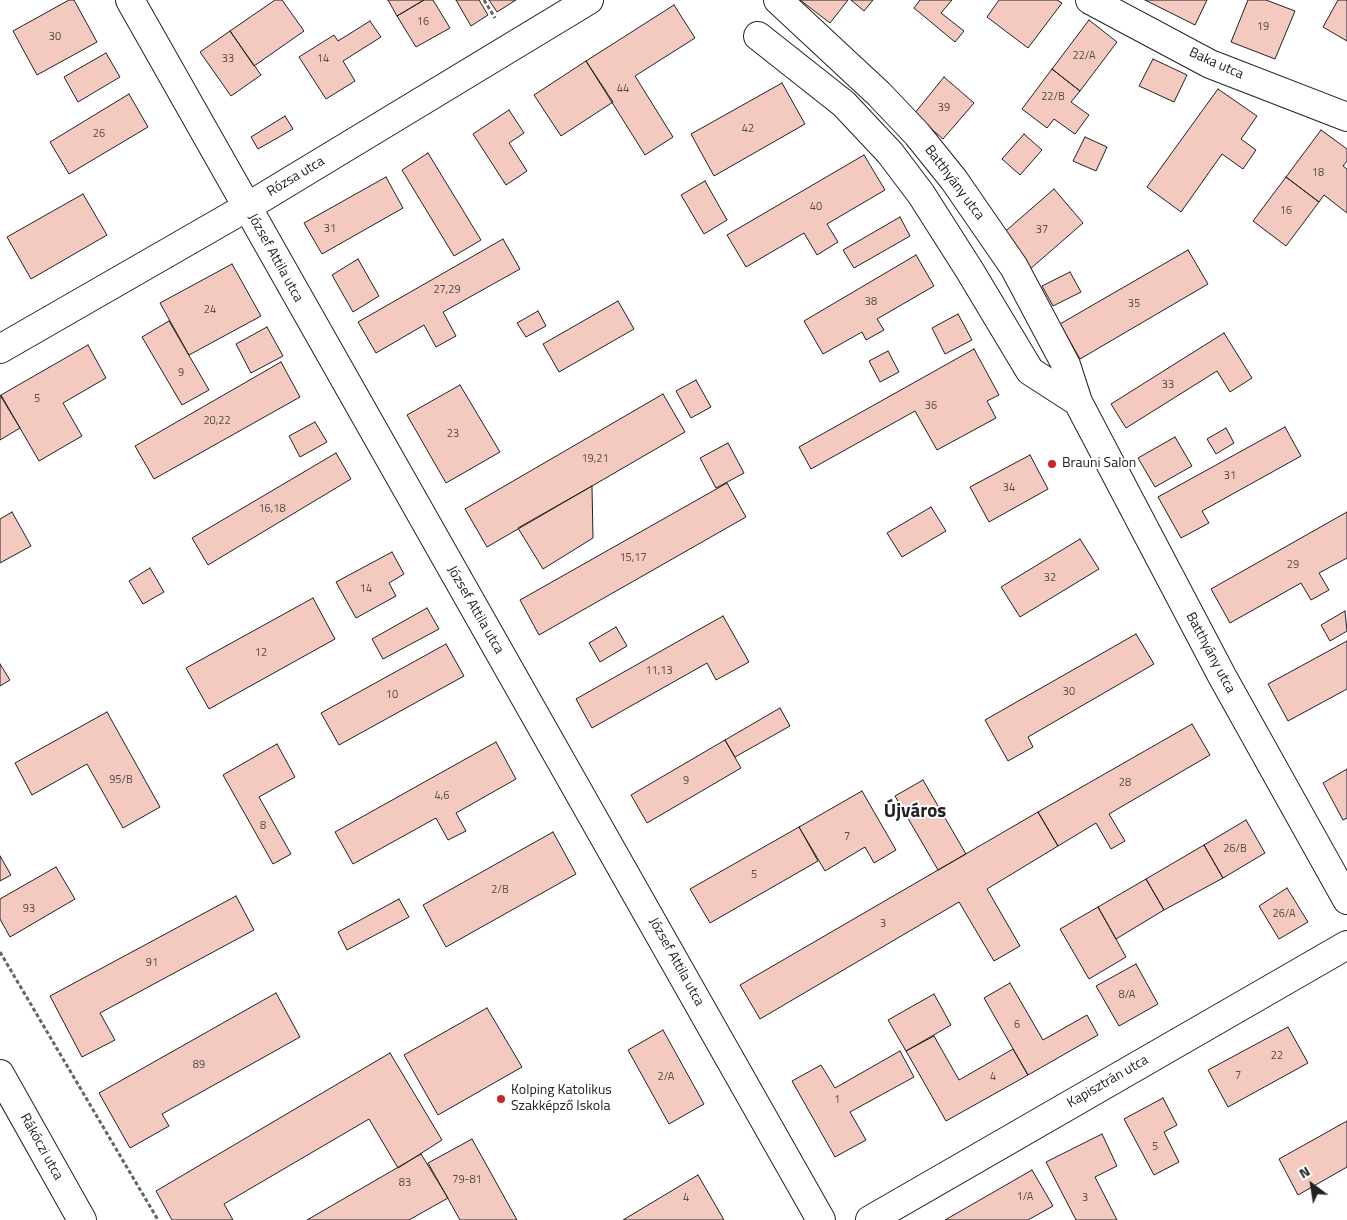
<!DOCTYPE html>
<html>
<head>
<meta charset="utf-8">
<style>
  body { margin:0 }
  #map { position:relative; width:1347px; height:1220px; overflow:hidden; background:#fff; font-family:"Titillium Web",sans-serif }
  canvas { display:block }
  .north { position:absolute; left:1287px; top:1160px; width:50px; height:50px; -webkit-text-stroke:4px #fff; paint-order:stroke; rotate:329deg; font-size:14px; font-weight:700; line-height:20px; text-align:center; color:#222 }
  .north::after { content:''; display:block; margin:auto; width:18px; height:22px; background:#222; clip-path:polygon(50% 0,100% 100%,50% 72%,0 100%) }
</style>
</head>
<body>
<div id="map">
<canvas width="1347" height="1220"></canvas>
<div class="north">N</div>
</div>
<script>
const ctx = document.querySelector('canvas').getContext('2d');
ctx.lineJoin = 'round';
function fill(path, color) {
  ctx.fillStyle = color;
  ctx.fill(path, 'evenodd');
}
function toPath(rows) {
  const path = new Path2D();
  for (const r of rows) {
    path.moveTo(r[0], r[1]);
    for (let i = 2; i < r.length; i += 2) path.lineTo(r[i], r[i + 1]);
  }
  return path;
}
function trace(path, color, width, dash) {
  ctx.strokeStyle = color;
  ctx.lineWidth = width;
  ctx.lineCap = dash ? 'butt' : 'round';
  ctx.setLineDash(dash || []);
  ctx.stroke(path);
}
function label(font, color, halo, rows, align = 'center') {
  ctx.font = font + ' "Titillium Web",sans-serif';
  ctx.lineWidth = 4;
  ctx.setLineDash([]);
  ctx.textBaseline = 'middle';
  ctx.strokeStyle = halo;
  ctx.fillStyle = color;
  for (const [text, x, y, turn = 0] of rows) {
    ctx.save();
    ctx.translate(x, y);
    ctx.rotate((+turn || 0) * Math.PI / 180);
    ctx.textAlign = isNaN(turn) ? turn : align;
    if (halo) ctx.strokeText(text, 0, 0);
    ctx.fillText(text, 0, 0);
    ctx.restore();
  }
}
const building = toPath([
  [69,0,74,0,97,42,37,75,13,31,69,0],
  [275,0,282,0,304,31,254,66,230,31,275,0],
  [388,0,424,0,397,16,388,0],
  [424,0,433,0,450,28,416,47,397,16,424,0],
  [456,0,479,0,488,15,471,26,456,0],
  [489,0,516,0,497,12,489,0],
  [800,0,848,0,830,23,800,0],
  [851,0,873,0,864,11,851,0],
  [920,0,952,0,941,13,964,31,955,42,914,8,920,0],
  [999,0,1057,0,1062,3,1028,48,987,17,999,0],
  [1145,0,1207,0,1195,25,1145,0],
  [1248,0,1266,0,1295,11,1275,59,1231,42,1248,0],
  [1338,0,1347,0,1347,41,1323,27,1338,0],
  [674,5,695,38,635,76,673,137,645,155,586,61,674,5],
  [1089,20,1117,42,1080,91,1052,69,1089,20],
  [370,21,381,37,343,61,355,81,326,99,299,57,334,35,338,41,370,21],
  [230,31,261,75,231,96,200,52,230,31],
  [106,53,120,77,78,102,64,77,106,53],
  [1153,59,1187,75,1174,102,1139,86,1153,59],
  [586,61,613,102,561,136,534,95,586,61],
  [1052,69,1080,91,1071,102,1089,115,1075,134,1054,119,1047,128,1022,109,1052,69],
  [944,77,974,103,943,139,914,114,944,77],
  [782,83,805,124,714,176,691,134,782,83],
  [1218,89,1257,116,1241,139,1256,150,1243,169,1222,154,1181,212,1147,187,1218,89],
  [129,94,148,127,69,174,50,142,129,94],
  [509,110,524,133,509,143,527,171,506,185,473,134,509,110],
  [285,116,293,129,258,149,251,137,285,116],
  [1321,130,1347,149,1347,161,1343,166,1347,169,1347,213,1324,195,1319,202,1286,177,1321,130],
  [1024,134,1042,150,1020,175,1002,159,1024,134],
  [1085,137,1107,147,1096,171,1073,161,1085,137],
  [428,153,481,240,454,256,402,170,428,153],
  [864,155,885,190,827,224,838,242,817,255,804,233,746,267,727,235,864,155],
  [386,177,403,208,322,254,304,223,386,177],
  [1286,177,1319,202,1286,246,1253,221,1286,177],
  [705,181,727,220,704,234,681,195,705,181],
  [1054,189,1083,223,1029,270,1000,236,1054,189],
  [83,194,107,235,31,279,7,237,83,194],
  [900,217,910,236,854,268,843,250,900,217],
  [503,239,520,269,443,312,456,336,436,347,424,325,376,353,358,322,503,239],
  [1188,250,1208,284,1080,359,1060,324,1188,250],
  [916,255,934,286,877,319,884,330,866,340,862,332,823,354,804,321,916,255],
  [358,259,379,296,353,312,332,275,358,259],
  [232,264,261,316,189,355,160,303,232,264],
  [1070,272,1081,292,1053,306,1042,286,1070,272],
  [618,301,634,329,559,372,543,344,618,301],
  [538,311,546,326,526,337,517,323,538,311],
  [958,314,972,340,945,354,932,328,958,314],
  [169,321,209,390,182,405,142,337,169,321],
  [267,327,283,356,251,373,236,344,267,327],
  [1224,333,1252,378,1230,392,1217,371,1126,428,1111,404,1224,333],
  [88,345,106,378,63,403,82,436,39,461,1,395,88,345],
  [974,349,999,395,987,401,996,418,937,450,915,411,811,469,799,447,974,349],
  [888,351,899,372,880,382,869,361,888,351],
  [281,362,300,397,154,479,135,446,281,362],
  [696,380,711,407,691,418,676,391,696,380],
  [460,385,500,452,446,483,407,415,460,385],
  [663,394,685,432,487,547,465,509,663,394],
  [0,395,20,428,0,440,0,395],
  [315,422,327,442,300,457,289,436,315,422],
  [1285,427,1301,456,1202,511,1209,523,1181,538,1158,497,1285,427],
  [1226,428,1234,443,1216,454,1207,439,1226,428],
  [1175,437,1192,466,1155,487,1138,458,1175,437],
  [728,443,744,473,716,488,700,458,728,443],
  [336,453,351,479,208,565,192,538,336,453],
  [1030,455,1048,489,989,522,970,487,1030,455],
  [727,483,746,517,539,635,520,600,727,483],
  [592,486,593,538,543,569,518,528,592,486],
  [931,507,946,531,902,557,887,533,931,507],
  [12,512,31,546,0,563,0,519,12,512],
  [1347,512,1347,558,1319,573,1329,590,1311,600,1301,583,1230,623,1211,589,1347,512],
  [1080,539,1099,569,1020,617,1001,587,1080,539],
  [392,552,404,574,389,583,396,596,356,618,336,582,392,552],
  [150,568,164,592,143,604,129,581,150,568],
  [313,598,335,639,209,709,186,668,313,598],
  [427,608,439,629,383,659,372,639,427,608],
  [1345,611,1347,631,1330,641,1321,625,1345,611],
  [723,616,749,662,716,680,707,663,592,728,576,699,723,616],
  [616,627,627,646,600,662,589,643,616,627],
  [1136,634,1154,664,1028,737,1033,747,1008,761,985,720,1136,634],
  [1347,641,1347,689,1288,721,1268,684,1347,641],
  [446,644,464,676,339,745,321,713,446,644],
  [0,664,10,680,0,686,0,664],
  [780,708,790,726,735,757,725,740,780,708],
  [107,712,160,807,123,828,87,764,32,795,15,763,107,712],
  [1192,724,1210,755,1109,814,1125,841,1111,849,1096,823,1058,846,1038,812,1192,724],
  [725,740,741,768,647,823,631,795,725,740],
  [496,742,516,779,456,813,466,831,448,840,436,818,353,864,335,832,496,742],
  [277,744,295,777,259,797,291,854,273,864,223,775,277,744],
  [1347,769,1347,818,1343,820,1323,783,1347,769],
  [923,780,966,854,938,870,895,796,923,780],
  [862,791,896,850,874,863,865,847,825,871,799,827,862,791],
  [1038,812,1058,846,987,889,1020,946,994,961,959,902,760,1019,740,985,1038,812],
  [1246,820,1265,853,1223,878,1204,845,1246,820],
  [799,827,818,861,710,923,690,889,799,827],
  [553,832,576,874,446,947,423,905,553,832],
  [1204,845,1223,878,1164,910,1146,879,1204,845],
  [0,856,11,875,0,881,0,856],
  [56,867,75,899,10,937,0,919,0,899,56,867],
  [1146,879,1164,910,1116,939,1098,907,1146,879],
  [1287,888,1308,922,1279,939,1259,906,1287,888],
  [236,896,254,930,100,1013,115,1040,82,1057,50,996,236,896],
  [399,899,409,917,347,950,338,932,399,899],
  [1098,907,1126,957,1089,979,1060,929,1098,907],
  [1136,964,1158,1004,1119,1026,1096,986,1136,964],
  [1010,983,1043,1040,1087,1015,1098,1035,1028,1075,984,998,1010,983],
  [276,993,300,1037,162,1114,169,1126,130,1148,99,1093,276,993],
  [934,994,951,1025,906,1051,888,1020,934,994],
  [487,1008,522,1067,438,1115,404,1055,487,1008],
  [1288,1027,1308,1063,1228,1107,1208,1070,1288,1027],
  [663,1030,704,1104,669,1124,628,1050,663,1030],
  [934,1036,959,1080,1013,1049,1028,1075,946,1121,906,1051,934,1036],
  [900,1051,914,1077,850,1112,866,1140,835,1157,792,1081,821,1065,835,1088,900,1051],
  [390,1053,442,1140,398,1168,369,1119,224,1204,233,1220,172,1220,156,1191,390,1053],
  [1163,1098,1177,1125,1164,1132,1179,1162,1154,1175,1124,1119,1163,1098],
  [1347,1121,1347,1167,1298,1195,1279,1159,1347,1121],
  [1102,1134,1117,1166,1095,1177,1117,1220,1076,1220,1046,1162,1102,1134],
  [472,1139,517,1220,460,1220,428,1163,472,1139],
  [421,1154,448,1198,409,1220,307,1220,421,1154],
  [1032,1170,1053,1206,1028,1220,945,1220,1032,1170],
  [698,1175,724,1220,623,1220,698,1175]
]);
const path = toPath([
  [484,0,495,18],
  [0,952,158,1220]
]);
const minor = toPath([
  [130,0,821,1220],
  [778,0,879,94,917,134,954,180,1014,267,1066,365,1078,402,1222,676,1347,900],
  [1090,0,1210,64,1347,117],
  [758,36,844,104,890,153,921,194,970,271,1030,371,1078,402],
  [0,349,247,207,589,0],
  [870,1220,1347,945]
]);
const tertiary = toPath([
  [0,1074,82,1220]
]);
const markers = [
  [1052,464,5,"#c62828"],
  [501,1099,5,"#c62828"]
];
const numberNames = [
  ["16",423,22],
  ["19",1263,27],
  ["30",55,37],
  ["22/A",1084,56],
  ["33",228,59],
  ["14",323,59],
  ["44",623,89],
  ["22/B",1053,97],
  ["39",944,108],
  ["42",748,129],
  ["26",99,134],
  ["18",1318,173],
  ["40",816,207],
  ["16",1286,211],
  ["31",330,229],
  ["37",1042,230],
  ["27,29",447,290],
  ["38",871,302],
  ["35",1134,304],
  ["24",210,310],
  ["9",181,373],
  ["33",1168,385],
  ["5",37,399],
  ["36",931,406],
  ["20,22",217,421],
  ["23",453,434],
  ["19,21",595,459],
  ["31",1230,476],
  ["34",1009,488],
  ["16,18",272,509],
  ["15,17",633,558],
  ["29",1293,565],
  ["32",1050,578],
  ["14",366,589],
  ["12",261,653],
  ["11,13",659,671],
  ["30",1069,692],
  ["10",392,695],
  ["95/B",121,780],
  ["9",686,781],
  ["28",1125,783],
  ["4,6",442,796],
  ["8",263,826],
  ["7",847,837],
  ["26/B",1235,849],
  ["5",754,875],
  ["2/B",500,890],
  ["93",29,909],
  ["26/A",1284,914],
  ["3",883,924],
  ["91",152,963],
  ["8/A",1127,995],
  ["6",1017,1025],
  ["22",1277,1056],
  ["89",199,1065],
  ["7",1238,1076],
  ["2/A",666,1077],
  ["4",993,1077],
  ["1",837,1100],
  ["5",1155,1147],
  ["79-81",467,1180],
  ["83",405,1183],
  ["1/A",1025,1197],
  ["4",686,1198],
  ["3",1085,1198]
];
const streetNames = [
  ["Baka utca",1216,64,24],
  ["Rózsa utca",296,177,-31],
  ["Batthyány utca",954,183,53],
  ["József Attila utca",275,258,61],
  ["József Attila utca",475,610,60],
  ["Batthyány utca",1210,653,62],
  ["József Attila utca",676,962,61],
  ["Kapisztrán utca",1108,1082,-30],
  ["Rákóczi utca",41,1147,61]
];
const poiNames = [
  ["Brauni Salon",1062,464],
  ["Kolping Katolikus",511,1091],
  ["Szakképző Iskola",511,1107]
];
const districtNames = [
  ["Újváros",915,812]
];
fill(building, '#f3c9c0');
trace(building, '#222', 1);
trace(minor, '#222', 30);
trace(tertiary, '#222', 30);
trace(path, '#646464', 3, [4, 2.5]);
trace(minor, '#fff', 28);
trace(tertiary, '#fff', 28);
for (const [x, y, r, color] of markers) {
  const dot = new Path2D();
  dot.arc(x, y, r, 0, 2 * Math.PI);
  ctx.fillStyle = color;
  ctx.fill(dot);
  trace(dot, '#fff', 2);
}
label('11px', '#564c4a', null, numberNames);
label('14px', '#222', '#fff', streetNames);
label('14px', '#222', '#fff', poiNames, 'left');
label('bold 19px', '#222', '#fff', districtNames);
</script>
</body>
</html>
